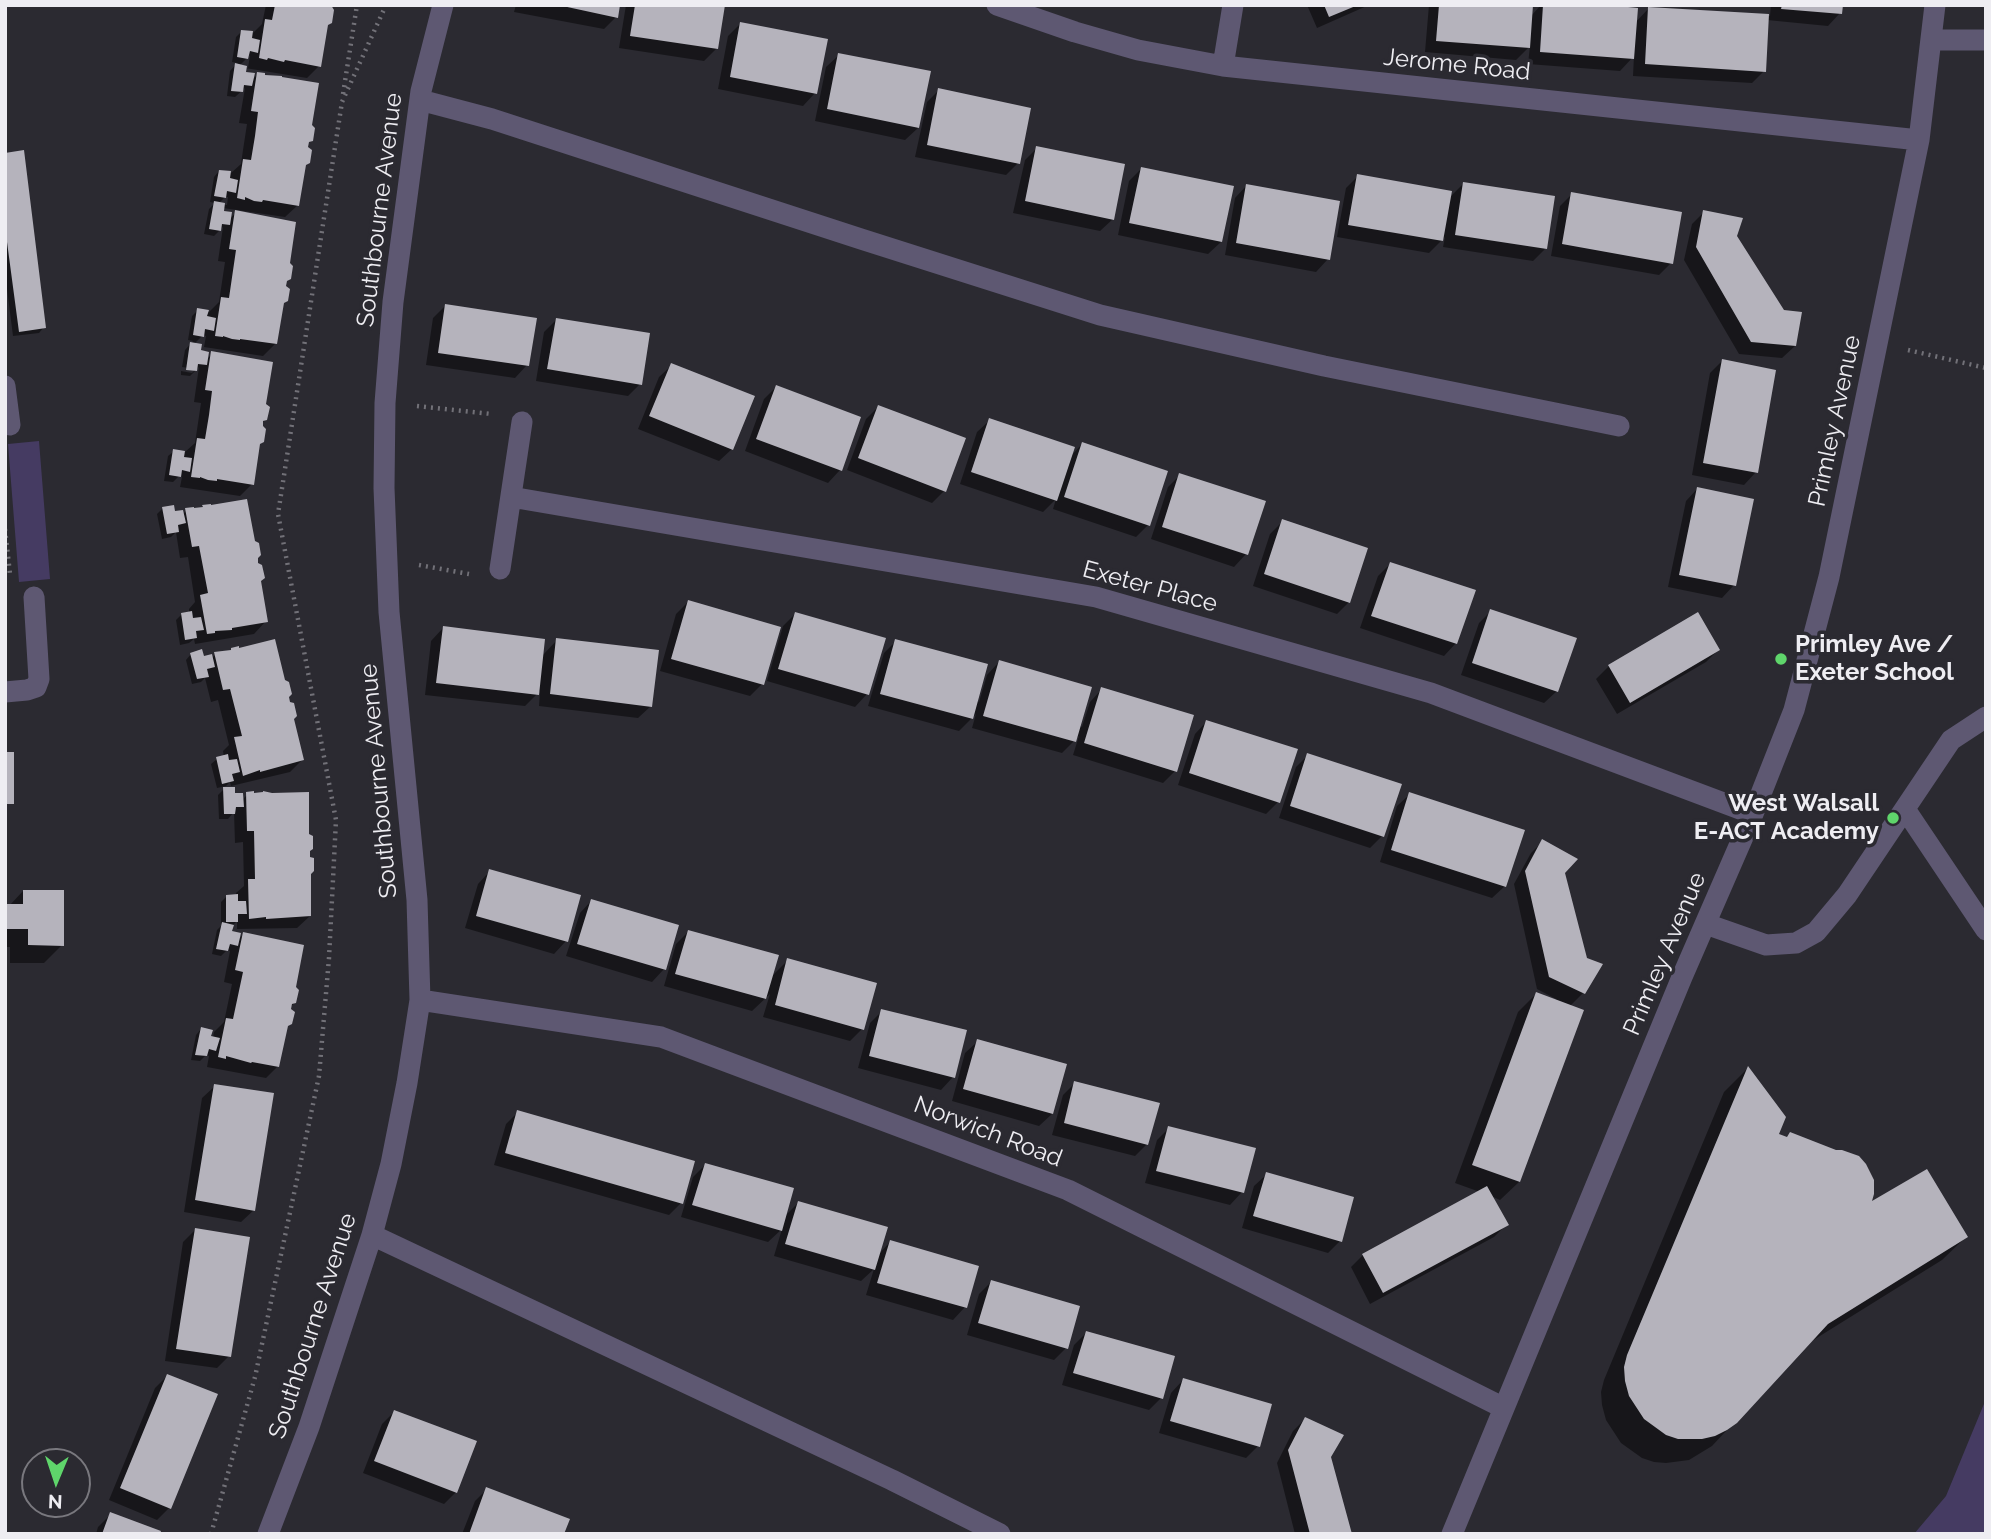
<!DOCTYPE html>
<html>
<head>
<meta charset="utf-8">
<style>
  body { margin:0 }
  #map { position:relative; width:1991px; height:1539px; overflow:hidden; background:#2b2a31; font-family:Raleway,sans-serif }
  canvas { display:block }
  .frame { position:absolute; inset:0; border:7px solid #eeedf2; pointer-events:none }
  .north { position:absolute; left:21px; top:1448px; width:70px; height:70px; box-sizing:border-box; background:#2b2a31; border:2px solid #79787e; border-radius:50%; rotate:182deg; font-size:19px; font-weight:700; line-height:28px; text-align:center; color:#eeedf2 }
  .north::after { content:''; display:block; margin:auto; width:24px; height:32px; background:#5fd56b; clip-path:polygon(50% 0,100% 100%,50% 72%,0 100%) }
</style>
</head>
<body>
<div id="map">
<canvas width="1991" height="1539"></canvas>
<div class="frame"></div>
<div class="north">N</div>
</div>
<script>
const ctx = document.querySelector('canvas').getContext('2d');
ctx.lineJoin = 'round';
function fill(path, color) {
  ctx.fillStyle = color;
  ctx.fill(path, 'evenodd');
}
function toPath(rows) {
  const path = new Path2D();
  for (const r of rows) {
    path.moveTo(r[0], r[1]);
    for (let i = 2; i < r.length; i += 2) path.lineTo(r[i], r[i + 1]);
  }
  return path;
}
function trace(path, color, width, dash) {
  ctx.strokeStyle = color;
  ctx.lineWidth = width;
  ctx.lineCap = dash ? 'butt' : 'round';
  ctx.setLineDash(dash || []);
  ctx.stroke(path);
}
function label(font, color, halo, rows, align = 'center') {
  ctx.font = font + ' Raleway,sans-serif';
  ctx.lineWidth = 7;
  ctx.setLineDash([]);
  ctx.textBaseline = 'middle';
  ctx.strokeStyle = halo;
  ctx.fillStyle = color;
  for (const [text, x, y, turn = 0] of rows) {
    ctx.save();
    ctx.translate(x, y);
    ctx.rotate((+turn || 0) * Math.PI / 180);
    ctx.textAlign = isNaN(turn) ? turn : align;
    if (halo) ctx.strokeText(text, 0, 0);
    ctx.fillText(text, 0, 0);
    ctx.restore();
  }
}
const green = toPath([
  [39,441,50,579,19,582,8,444],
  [1986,1399,1986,1534,1914,1534,1946,1496]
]);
const shadow = toPath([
  [266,5,329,5,319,66,307,78,245,68,244,74,251,81,257,75,310,125,311,140,307,144,298,205,285,217,223,208,222,212,229,219,235,214,288,264,290,278,285,283,275,344,263,356,204,347,206,336,203,335,194,344,206,360,212,354,266,419,261,423,252,484,240,496,180,487,182,477,179,476,173,482,164,481,168,456,174,451,185,452,195,443,201,403,194,402,199,367,190,376,181,375,181,371,192,373,196,369,182,367,185,350,193,341,188,340,192,316,198,310,209,312,219,302,225,262,218,261,223,227,214,236,204,234,209,209,215,203,210,202,214,177,219,171,231,173,241,164,243,150,247,124,239,123,245,88,235,97,227,96,230,71,237,63,232,62,236,37,242,31,253,33,262,24],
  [250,55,248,68,239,66],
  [225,197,228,197,227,205,218,204],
  [516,5,618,5,616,17,604,29,514,12],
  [626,5,723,5,717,48,704,61,619,48],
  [1307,5,1369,5,1317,28],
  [1429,5,1532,5,1531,16,1541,5,1587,5,1635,23,1649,8,1770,16,1771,5,1841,5,1840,13,1828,26,1767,20,1764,71,1752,83,1633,76,1634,56,1620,71,1528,64,1530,46,1516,60,1425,52],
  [741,23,815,93,803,106,718,89,728,36],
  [839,55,918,128,905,140,815,121,826,67],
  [939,90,1018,163,1006,175,915,157,927,102],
  [1037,148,1113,219,1100,231,1013,213,1025,160],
  [5,154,44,327,39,333,13,336,5,273],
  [1141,169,1221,242,1208,254,1118,235,1129,181],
  [1358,176,1449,198,1463,184,1545,249,1533,261,1443,247,1445,237,1429,253,1337,237,1346,188],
  [1247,185,1328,259,1316,272,1225,255,1235,198],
  [1572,194,1671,263,1659,275,1551,256,1560,206],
  [1704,212,1735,236,1795,346,1782,358,1739,354,1684,260,1692,224],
  [446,305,527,365,515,378,426,365,433,318],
  [556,320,640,384,628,396,536,381,544,332],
  [1722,361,1756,472,1744,485,1692,475,1710,373],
  [672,365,732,449,719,461,638,429,659,377],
  [776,387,859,418,840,470,828,483,745,451,764,399],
  [878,407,944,491,932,503,847,470,866,419],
  [990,420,1070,457,1082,444,1148,525,1136,537,1053,509,1056,499,1043,512,960,484,977,432],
  [1180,475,1263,502,1246,554,1234,567,1151,539,1168,487],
  [1698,488,1734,585,1722,598,1668,587,1686,501],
  [163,508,182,515,186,511,256,558,266,621,254,634,195,644,194,639,189,643,180,645,176,620,181,615,189,613,189,609,195,602,188,557,180,558,176,532,171,537,162,539,157,514],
  [1283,521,1349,602,1337,614,1253,586,1270,534],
  [1390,564,1456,643,1444,656,1360,628,1378,576],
  [688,602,762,684,750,696,660,671,676,614],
  [1491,611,1557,691,1544,703,1461,675,1479,623],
  [795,614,867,694,855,707,767,681,783,626],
  [1698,614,1718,650,1706,662,1617,714,1596,679,1609,666],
  [443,628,542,656,557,640,651,706,638,718,539,706,540,691,525,706,425,695,431,641],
  [896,641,979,702,987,675,999,662,1082,727,1090,702,1102,689,1175,771,1163,783,1073,755,1079,736,1062,753,972,728,976,714,959,731,868,706,884,653],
  [191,654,211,659,215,655,287,697,302,760,290,772,231,786,230,782,226,786,217,788,211,764,217,759,224,757,223,751,229,745,218,700,211,702,205,678,201,682,192,684,186,660],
  [1207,721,1278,802,1266,814,1178,785,1195,734],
  [1308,755,1382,836,1370,848,1279,818,1296,767],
  [224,789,242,800,247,795,308,852,310,916,297,928,237,929,237,921,232,926,230,933,237,941,243,935,294,987,295,1002,290,1007,278,1066,266,1078,207,1067,209,1056,206,1055,200,1061,191,1060,196,1035,201,1029,213,1038,214,1032,224,1022,232,984,224,982,230,951,227,950,221,956,212,954,217,930,221,926,221,902,227,896,236,896,236,893,244,886,243,842,235,843,234,812,228,819,219,819,218,795],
  [1410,794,1505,886,1492,898,1380,862,1397,806],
  [1543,841,1563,872,1586,959,1601,965,1583,993,1570,1006,1519,1182,1500,1200,1491,1196,1506,1225,1494,1237,1370,1304,1351,1267,1363,1255,1480,1192,1455,1183,1518,1012,1536,994,1555,1001,1556,999,1537,989,1514,884,1531,853],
  [490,871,566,941,554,954,465,928,478,884],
  [23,891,62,945,44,963,10,963,10,947,5,947,5,906,9,906],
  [592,900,677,926,664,969,652,982,566,956,580,913],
  [688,932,771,977,788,960,862,1029,850,1041,763,1017,770,994,752,1011,664,986,676,944],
  [882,1011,953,1077,941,1090,858,1068,870,1023],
  [978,1041,1052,1114,1039,1126,952,1101,965,1053],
  [1747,1069,1777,1135,1869,1205,1966,1237,1942,1260,1807,1344,1712,1446,1689,1460,1666,1463,1654,1462,1642,1458,1621,1443,1606,1420,1602,1405,1601,1392,1604,1380,1724,1092],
  [1075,1083,1147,1144,1135,1156,1052,1135,1063,1095],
  [215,1086,254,1210,241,1222,184,1212,202,1098],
  [518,1112,681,1203,669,1215,494,1165,506,1124],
  [1169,1128,1242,1192,1230,1205,1145,1183,1157,1140],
  [705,1165,784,1217,798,1203,878,1255,890,1242,965,1307,953,1320,866,1295,874,1269,861,1281,774,1256,782,1229,768,1242,681,1217,693,1177],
  [1267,1174,1340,1241,1328,1253,1242,1228,1254,1186],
  [195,1230,229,1356,217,1368,165,1361,183,1242],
  [991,1282,1066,1348,1054,1360,967,1335,979,1294],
  [1086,1333,1161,1398,1149,1410,1062,1385,1074,1345],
  [167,1376,169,1508,157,1520,109,1500,155,1388],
  [1183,1380,1258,1446,1246,1458,1159,1433,1171,1393],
  [394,1412,456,1492,444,1504,363,1473,382,1424],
  [1305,1419,1329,1456,1351,1534,1295,1534,1277,1463,1293,1431],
  [487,1489,562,1534,462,1534,475,1501],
  [111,1514,158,1534,96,1534,98,1527]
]);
const building = toPath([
  [275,5,331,5,334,10,332,23,328,25,321,67,285,60,284,62,268,58,267,60,259,58,265,19,272,20],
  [558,5,620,5,618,18],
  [635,5,725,5,718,49,630,36],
  [1324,5,1358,5,1329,17],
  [1439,5,1533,5,1530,48,1436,41],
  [1543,5,1608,5,1638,8,1634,59,1540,52],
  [1782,5,1843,5,1842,14,1781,9],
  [1648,7,1769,14,1766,72,1645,64],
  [740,22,828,39,817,94,730,77],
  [241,30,253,31,252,38,260,40,258,53,250,51,248,59,237,57],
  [838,53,931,71,919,128,827,109],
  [235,63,247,66,246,72,255,73,252,86,244,85,243,92,231,91],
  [257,72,265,73,265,75,282,76,282,77,319,83,312,125,315,128,313,141,309,142,308,147,312,150,310,163,306,165,299,206,263,200,262,202,254,201,245,197,245,200,237,198,243,159,251,160,255,136,258,112,251,111],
  [938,88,1031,108,1020,164,927,145],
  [1036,146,1125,164,1114,220,1025,201],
  [24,150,46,328,19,332,5,227,5,153],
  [1141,167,1234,186,1222,242,1129,223],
  [219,170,231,171,230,178,238,180,236,193,227,191,226,198,214,196],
  [1357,174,1452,191,1443,241,1348,225],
  [1463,182,1555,196,1547,249,1455,235],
  [1246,184,1340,201,1330,260,1236,243],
  [1571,192,1682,212,1673,264,1562,244],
  [214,201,225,203,224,211,232,212,230,225,222,224,221,231,209,229],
  [235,210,296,222,290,263,293,266,291,279,287,281,286,286,290,289,288,301,284,303,277,344,240,339,240,340,232,339,223,336,223,337,215,336,221,297,229,298,236,250,229,249],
  [1703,210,1743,218,1737,236,1784,310,1802,312,1796,346,1751,342,1696,247],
  [445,304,537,318,529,366,438,353],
  [197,308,209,310,207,316,216,318,214,331,205,329,204,337,193,335],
  [556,318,650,333,642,385,547,369],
  [190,342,202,344,201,350,209,352,207,365,198,364,197,371,186,370],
  [211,351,273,362,266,404,270,407,267,420,263,421,263,426,266,429,264,442,260,444,254,485,217,479,217,481,208,480,200,477,200,478,191,477,197,438,205,439,209,415,212,391,205,390],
  [1722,359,1776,370,1758,473,1703,463],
  [671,363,755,396,733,450,649,416],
  [776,385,861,417,842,471,756,439],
  [878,405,966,438,946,492,858,458],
  [989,418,1075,447,1057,501,971,472],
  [1082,442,1168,471,1150,526,1064,497],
  [173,449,185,451,184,457,192,458,190,472,182,470,181,477,169,475],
  [1179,473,1266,501,1248,555,1162,527],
  [1697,487,1754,499,1736,586,1679,575],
  [247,499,255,541,259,543,261,555,258,558,258,563,262,565,265,578,261,581,268,622,232,628,232,630,215,631,215,633,207,634,200,595,208,593,199,546,192,547,185,508,194,507,194,508,203,507,202,505,211,504,211,505],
  [174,505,175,511,183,510,186,523,178,525,179,532,167,534,162,507],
  [1282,519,1368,548,1350,603,1264,574],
  [1390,562,1476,590,1457,644,1371,616],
  [688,600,781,627,764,685,671,659],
  [1490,609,1577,638,1558,692,1472,663],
  [192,611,193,618,201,617,204,630,196,631,197,638,185,640,181,613],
  [795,612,886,638,869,695,778,669],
  [1698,612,1720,650,1630,703,1608,665],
  [443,626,545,639,539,695,436,683],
  [556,638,659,650,652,707,550,694],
  [275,639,285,680,289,682,292,694,289,697,290,702,294,703,297,716,294,719,304,760,260,772,260,770,243,776,234,737,242,736,230,689,223,690,214,652,231,650,231,648,239,646,239,648],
  [895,639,988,664,973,719,880,694],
  [202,649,204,656,212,654,215,667,207,669,209,677,197,679,190,653],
  [999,660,1092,687,1076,742,983,716],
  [1101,687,1194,715,1177,772,1084,743],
  [1206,720,1298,749,1280,803,1189,773],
  [5,752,14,752,14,804,5,804],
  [1307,753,1402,784,1384,837,1290,806],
  [228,754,229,760,237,759,240,772,232,774,234,781,222,784,216,757],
  [223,787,235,787,235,793,243,793,244,807,236,807,235,814,224,814],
  [254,791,254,793,263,792,263,791,272,793,309,792,309,834,313,836,313,849,310,851,310,857,314,858,314,871,311,874,311,916,266,919,266,917,249,919,248,879,255,879,254,831,247,831,246,792],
  [1409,792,1525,830,1506,887,1391,850],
  [1542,839,1578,859,1565,873,1587,958,1603,964,1585,994,1549,977,1525,871],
  [489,869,581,895,568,942,476,916],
  [23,890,64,890,64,946,28,945,28,929,5,929,5,904,23,904],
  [238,894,238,901,246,901,247,914,238,914,238,922,226,922,226,895],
  [591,899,679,925,666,970,577,944],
  [222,922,234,925,232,931,241,933,238,946,230,944,228,951,216,949],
  [688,930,779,955,766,999,675,974],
  [243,932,304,945,296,987,299,990,296,1003,292,1004,291,1009,295,1012,292,1024,288,1026,279,1067,252,1062,251,1063,226,1056,226,1059,218,1057,226,1018,233,1019,243,972,235,970],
  [787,958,877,983,864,1030,775,1005],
  [1536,992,1584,1010,1520,1182,1472,1165],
  [881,1009,967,1030,955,1078,869,1056],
  [201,1027,213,1030,211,1036,220,1038,216,1051,209,1049,207,1056,195,1055],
  [977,1039,1067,1064,1053,1114,963,1089],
  [1748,1066,1786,1117,1779,1134,1787,1137,1790,1132,1836,1150,1842,1150,1859,1156,1866,1164,1874,1180,1874,1194,1872,1201,1927,1169,1968,1237,1828,1324,1737,1423,1727,1430,1715,1436,1702,1439,1678,1439,1666,1435,1644,1419,1629,1396,1625,1381,1624,1367,1627,1355],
  [1074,1081,1160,1103,1148,1145,1064,1123],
  [214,1084,274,1093,255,1211,195,1200],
  [517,1110,695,1161,683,1204,505,1153],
  [1168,1126,1256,1148,1244,1193,1156,1171],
  [705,1163,794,1188,782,1231,692,1205],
  [1266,1172,1354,1197,1342,1242,1253,1216],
  [1487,1186,1509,1225,1383,1293,1362,1254],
  [798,1201,888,1227,875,1270,785,1244],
  [195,1228,250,1237,231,1357,176,1349],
  [890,1240,979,1266,967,1308,877,1283],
  [991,1280,1080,1306,1068,1349,978,1323],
  [1086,1331,1175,1356,1163,1399,1073,1373],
  [167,1374,218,1394,171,1509,120,1488],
  [1183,1378,1272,1404,1260,1447,1170,1421],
  [394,1410,477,1441,457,1493,374,1461],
  [1305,1417,1344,1435,1331,1457,1352,1534,1310,1534,1288,1450],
  [486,1487,570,1519,564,1534,469,1534],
  [110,1512,161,1531,160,1534,102,1534]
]);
const path = toPath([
  [343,94,357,5],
  [1908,350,1986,368],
  [417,406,492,414],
  [5,529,10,574],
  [419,565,469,574],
  [211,1534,255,1377,319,1076,329,958,336,820,278,514,342,102,386,5]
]);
const minor = toPath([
  [997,5,1075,32,1138,50,1223,66,1919,140],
  [1931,40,1986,40],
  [1223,66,1233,5],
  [420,100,492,119,861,239,1100,315,1324,366,1619,426],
  [5,386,10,425],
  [511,497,1096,597,1431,693,1753,814],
  [500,569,522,422],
  [5,692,27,690,36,687,39,679,34,597],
  [1905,809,1986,930],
  [1706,924,1766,945,1796,943,1816,932,1847,895,1951,740,1986,717],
  [420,1000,661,1037,1068,1190,1504,1408],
  [372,1235,892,1480,1000,1534],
  [268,1534,309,1427,372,1235,391,1164,407,1083,420,1000,417,900,389,612,384,488,385,403,393,302,421,91,443,5],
  [1452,1534,1682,977,1753,814,1794,710,1829,577,1919,140,1935,5]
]);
const markers = [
  [1781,659,7,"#5fd56b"],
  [1893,818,7,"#5fd56b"]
];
const streetNames = [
  ["Jerome Road",1457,65,6],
  ["Southbourne Avenue",380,210,-83],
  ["Primley Avenue",1835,421,-78],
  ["Exeter Place",1150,587,15],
  ["Southbourne Avenue",379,781,-95],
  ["Primley Avenue",1665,954,-67],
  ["Norwich Road",988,1132,21],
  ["Southbourne Avenue",313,1326,-72]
];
const poiNames = [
  ["Primley Ave /",1795,645],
  ["Exeter School",1795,673],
  ["West Walsall",1879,804,"right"],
  ["E-ACT Academy",1879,832,"right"]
];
fill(green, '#453b62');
fill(shadow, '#0007');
fill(building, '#b5b3bc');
trace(path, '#727178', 4.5, [2, 5]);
trace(minor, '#5e5872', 21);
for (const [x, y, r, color] of markers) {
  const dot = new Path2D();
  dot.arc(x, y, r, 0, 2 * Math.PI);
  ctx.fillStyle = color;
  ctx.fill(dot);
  trace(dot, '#2b2a31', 2.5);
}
label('24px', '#eeedf2', '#2b2a31', streetNames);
label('bold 24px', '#eeedf2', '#2b2a31', poiNames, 'left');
</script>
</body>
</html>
